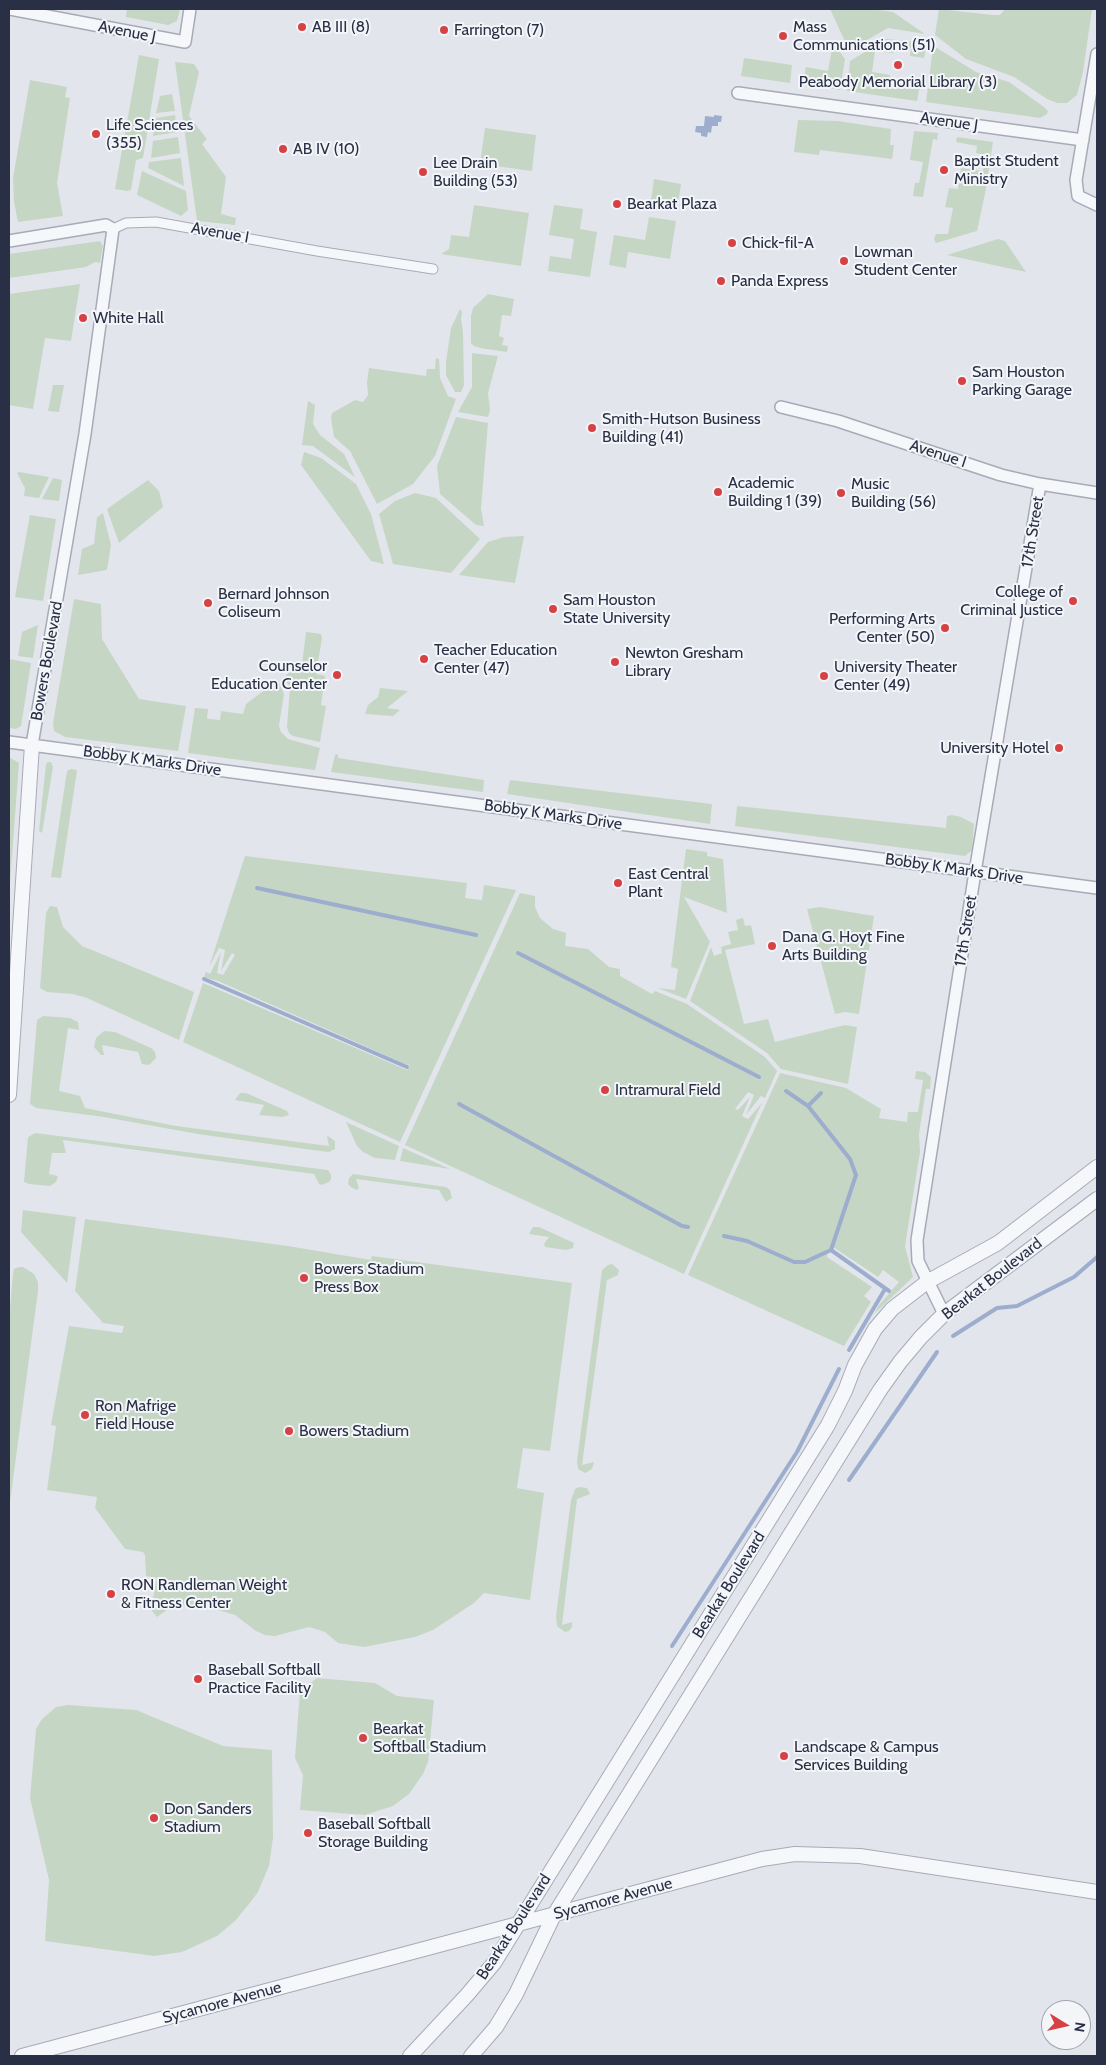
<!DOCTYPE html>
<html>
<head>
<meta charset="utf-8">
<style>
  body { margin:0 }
  #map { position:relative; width:1106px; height:2065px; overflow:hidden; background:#e3e5ec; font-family:Cabin,sans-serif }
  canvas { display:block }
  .frame { position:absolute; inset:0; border:10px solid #293045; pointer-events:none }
  .north { position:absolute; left:1041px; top:2000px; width:50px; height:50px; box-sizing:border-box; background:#f3f5f9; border:1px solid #a2a6b1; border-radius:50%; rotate:99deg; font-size:14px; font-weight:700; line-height:20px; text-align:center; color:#293045 }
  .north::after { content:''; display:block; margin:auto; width:18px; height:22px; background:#d64243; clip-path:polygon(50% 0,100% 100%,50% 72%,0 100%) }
</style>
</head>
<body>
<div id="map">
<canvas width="1106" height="2065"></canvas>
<div class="frame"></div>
<div class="north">N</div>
</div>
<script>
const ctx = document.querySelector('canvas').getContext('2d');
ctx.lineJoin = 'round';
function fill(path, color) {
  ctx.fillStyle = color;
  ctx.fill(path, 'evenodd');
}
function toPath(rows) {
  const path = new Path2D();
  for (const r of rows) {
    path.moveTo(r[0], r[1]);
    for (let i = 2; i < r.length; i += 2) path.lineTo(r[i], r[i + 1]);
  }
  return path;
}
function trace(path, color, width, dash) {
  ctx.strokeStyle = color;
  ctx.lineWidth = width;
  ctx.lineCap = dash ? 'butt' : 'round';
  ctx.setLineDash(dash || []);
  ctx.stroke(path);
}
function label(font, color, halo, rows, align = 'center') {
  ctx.font = font + ' Cabin,sans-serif';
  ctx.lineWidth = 4;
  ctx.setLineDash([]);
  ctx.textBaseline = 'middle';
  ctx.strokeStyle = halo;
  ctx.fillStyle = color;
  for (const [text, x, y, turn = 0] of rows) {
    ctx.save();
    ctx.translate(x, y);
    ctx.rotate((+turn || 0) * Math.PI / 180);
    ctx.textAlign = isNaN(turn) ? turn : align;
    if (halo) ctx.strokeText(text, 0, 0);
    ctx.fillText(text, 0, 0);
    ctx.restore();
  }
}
const green = toPath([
  [127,9,180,9,177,21,168,25,126,17],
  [830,9,872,9,893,12,925,34,888,28,849,50],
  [939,9,993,15,1000,15,1005,9,1092,9,1083,72,1077,95,1067,103,1057,103,1047,99,1014,77,966,59,935,35],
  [886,39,927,43,924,58,910,56,911,48,895,46,893,53,875,51,872,72,890,75,889,82,905,85,906,78,921,80,917,101,847,91,850,61],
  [833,43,845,59,840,90,803,84,806,67,828,71],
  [933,47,937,48,976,72,1009,82,1044,107,1048,111,1047,114,1040,118,926,102],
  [139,55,159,59,143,158,136,160,131,190,127,191,115,189],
  [744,58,792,65,790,83,741,76],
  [175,62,194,64,199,72,189,116,207,139,202,144,226,177,221,214,236,218,235,225,197,221],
  [30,80,67,87,65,97,70,98,57,183,63,216,18,222,14,202,13,178],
  [172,94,175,111,156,113,160,96],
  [175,115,177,132,153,136,156,118],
  [798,120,838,121,891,129,890,145,894,145,892,159,820,150,819,155,794,152],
  [485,128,536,135,532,171,480,164],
  [914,131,938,133,937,140,933,139,923,197,913,196,915,183,919,183,923,162,910,160],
  [178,137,180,153,151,158,153,141],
  [957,137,993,142,985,194,977,231,936,243,934,239,936,234,948,234,953,208,945,207,949,188,958,189,961,168,983,171,986,155,976,153,977,146,956,142],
  [181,158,184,186,148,168,149,162],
  [142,171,186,191,188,210,181,216,137,195],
  [654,179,681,184,678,204,651,200],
  [474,205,529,213,521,266,441,254,449,249,451,235,469,237],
  [554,205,583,209,580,229,597,232,590,277,548,271,550,256,571,259,574,239,549,235],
  [649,217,676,221,670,259,628,252,626,268,609,265,614,235,645,240],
  [998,239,1005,241,1026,272,947,255],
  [100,241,103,246,100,263,95,262,86,267,9,278,9,254],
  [80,284,71,341,45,338,33,409,9,405,9,294],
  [488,294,514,299,511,316,502,315,499,336,504,338,502,345,508,346,507,352,480,348,474,346,471,343,471,316,473,308],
  [460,309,462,312,461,319,463,332,464,385,461,392,455,392,446,375,446,362,451,328],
  [472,353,498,356,488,393,490,410,488,417,458,412,472,387],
  [436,358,439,359,440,378,448,396,456,399,435,456,413,484,377,504,350,451,334,437,331,418,332,413,355,400,363,402,368,395,367,382,369,368,426,376,427,369,435,369],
  [53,385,64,385,59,412,48,411],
  [308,401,315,405,313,424,320,435,344,454,355,477,313,446,302,445],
  [456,417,488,423,481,508,484,526,476,525,440,494,437,466],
  [304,452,321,458,356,484,371,514,384,564,371,561,301,465],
  [19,472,49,477,39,498,24,496,25,488,17,473],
  [53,478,62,480,59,501,42,499],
  [148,480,159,491,163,507,119,543,107,509],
  [415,493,436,498,480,539,451,573,393,564,379,514,395,501],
  [103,513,111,545,107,570,78,575,82,549,94,544,97,517],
  [30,515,56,519,43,601,15,597],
  [524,536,515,583,459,575,488,542,504,537],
  [74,599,101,604,102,639,139,699,186,706,178,751,65,737,54,731,53,723],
  [38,625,33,658,18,656,22,632],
  [306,632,321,634,322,638,316,674,325,676,321,705,326,706,320,742,293,736,289,733,287,727,290,687,284,678,289,672,301,673],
  [9,659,31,663,21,726,16,729,9,728],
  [278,680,284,694,279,726,281,732,288,739,320,748,315,770,188,753,195,708,208,709,207,718,209,719,220,720,221,711,243,714,246,704],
  [380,688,408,691,387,708,400,710,393,716,365,714,368,705,378,697],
  [338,754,338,758,484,780,483,792,331,772,335,755],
  [9,757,19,763,9,896],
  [48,762,51,762,53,767,42,833,39,831,46,764],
  [71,769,77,770,61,878,51,877,67,771],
  [510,780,712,804,710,824,507,794],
  [737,806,946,828,947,816,952,815,961,817,974,824,972,850,965,856,735,826],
  [686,849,707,852,707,856,723,859,727,913,684,897,710,942,686,999,658,988,675,990,678,969,671,967],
  [245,856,467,883,465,898,482,900,484,885,516,890,400,1142,183,1042,203,983,407,1070,410,1066,218,981,204,977,206,972,210,974,221,952,217,973,223,975,235,955,232,953,221,971,225,950,219,948,209,967],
  [520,893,535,896,535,907,540,918,553,929,566,933,565,946,588,949,609,967,620,969,620,976,652,994,655,991,687,1004,765,1057,777,1071,765,1098,761,1096,746,1115,754,1095,748,1092,735,1109,738,1110,750,1097,742,1116,748,1119,762,1103,684,1274,405,1145],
  [50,906,57,907,63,927,82,946,194,992,179,1040,87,998,73,994,47,992,40,988,46,913],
  [820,907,874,916,859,1014,845,1012,835,1014,807,909],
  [743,918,745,926,751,925,755,944,725,950,744,1024,768,1019,775,1042,845,1025,857,1027,848,1084,781,1069,767,1053,690,1001,711,947,714,956,722,953,721,947,731,944,728,932,738,930,736,920],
  [43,1016,70,1018,78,1022,79,1030,68,1028,59,1091,80,1096,85,1108,176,1126,329,1146,327,1137,328,1136,335,1141,335,1149,329,1152,305,1149,198,1134,104,1117,36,1108,30,1104,37,1020],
  [104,1031,115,1032,151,1048,155,1052,156,1058,149,1065,142,1064,138,1052,102,1045,104,1055,101,1055,94,1047,96,1038],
  [916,1071,925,1072,931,1077,930,1089,926,1089,919,1134,920,1152,905,1246,913,1277,874,1314,879,1305,899,1282,883,1270,878,1277,833,1247,828,1251,827,1257,872,1287,864,1296,871,1302,844,1346,688,1275,780,1073,846,1088,881,1109,879,1118,907,1122,908,1112,918,1112,923,1080,915,1079],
  [240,1093,246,1093,287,1111,289,1115,282,1117,259,1115,264,1105,235,1100],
  [346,1122,399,1146,395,1160,375,1158,363,1152,357,1146],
  [35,1133,328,1170,331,1175,331,1179,329,1182,322,1185,319,1184,314,1174,63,1140,66,1153,52,1153,49,1174,58,1176,56,1182,50,1186,29,1184,24,1182,28,1137],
  [403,1148,450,1169,400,1161],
  [353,1174,446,1187,450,1190,452,1198,446,1202,439,1190,356,1179,359,1188,357,1190,352,1188,348,1184,349,1178],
  [23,1210,76,1217,67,1283,21,1232],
  [85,1219,288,1246,371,1260,372,1256,572,1283,550,1451,523,1448,517,1488,544,1493,530,1600,484,1593,474,1603,433,1630,415,1637,364,1647,338,1643,325,1632,309,1627,275,1636,265,1635,256,1631,235,1615,205,1606,181,1606,167,1610,157,1617,152,1611,152,1603,157,1578,146,1576,145,1555,143,1552,125,1549,95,1508,97,1497,47,1490,56,1426,51,1425,69,1326,122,1333,124,1326,103,1323,75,1291],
  [533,1227,539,1227,574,1243,573,1248,566,1250,545,1247,544,1244,549,1237,529,1234],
  [612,1264,619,1270,618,1275,607,1280,582,1465,594,1462,592,1469,585,1473,578,1469,577,1461,602,1270,608,1265],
  [19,1267,23,1267,34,1274,38,1282,38,1291,9,1510,9,1320,13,1273,14,1269],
  [579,1487,587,1488,590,1494,577,1499,562,1625,572,1622,572,1627,569,1631,565,1632,557,1626,556,1616,571,1500,575,1489],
  [317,1678,375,1683,397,1696,434,1700,428,1762,423,1774,409,1794,393,1806,365,1815,300,1810,303,1775,295,1758,300,1691],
  [68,1705,136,1710,223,1746,272,1750,273,1838,269,1866,258,1892,249,1904,235,1921,217,1936,182,1952,154,1956,45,1941,49,1880,30,1798,36,1729,42,1719,56,1707]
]);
const water = toPath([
  [714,115,722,116,721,122,718,122,718,126,712,126,711,133,708,132,707,137,701,136,701,133,695,132,696,126,704,126,705,116,714,117]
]);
const stream = toPath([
  [257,888,476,935],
  [518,953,759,1077],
  [204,979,407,1067],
  [459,1104,682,1226,688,1227],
  [808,1106,821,1093],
  [724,1236,747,1241,794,1262,805,1262,831,1250,856,1175,850,1159,808,1106,786,1091],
  [831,1250,889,1291],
  [953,1336,997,1308,1017,1306,1074,1277,1097,1257],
  [849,1350,885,1289],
  [849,1480,937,1352],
  [672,1646,797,1452,839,1369]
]);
const pedestrian = toPath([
  [113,229,126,223,156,222,317,251,433,269]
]);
const minor = toPath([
  [10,9,185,42,190,9],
  [1097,54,1076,180,1078,196,1097,205],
  [738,93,1083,140],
  [9,241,106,225,113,229,85,434,32,745],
  [781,407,838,421,1001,475,1040,484,1097,493],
  [9,742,1097,888],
  [944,1314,918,1261,917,1240,975,872,1040,484]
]);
const tertiary = toPath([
  [9,1095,32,745],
  [22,2056,762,1859,795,1854,860,1856,1097,1892],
  [410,2056,467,1995,494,1963,828,1425,845,1391,855,1365,875,1329,892,1309,927,1282,998,1243,1097,1167],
  [471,2056,496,2027,516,1994,554,1915,880,1390,900,1362,921,1337,944,1314,1097,1199]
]);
const markers = [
  [302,27,5,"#d64243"],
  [444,30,5,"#d64243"],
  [783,36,5,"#d64243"],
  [898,65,5,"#d64243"],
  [96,134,5,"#d64243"],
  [283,149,5,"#d64243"],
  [944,170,5,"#d64243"],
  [423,172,5,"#d64243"],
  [617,204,5,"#d64243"],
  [732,243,5,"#d64243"],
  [844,261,5,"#d64243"],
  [721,281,5,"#d64243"],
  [83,318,5,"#d64243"],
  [962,381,5,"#d64243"],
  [592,428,5,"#d64243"],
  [718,492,5,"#d64243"],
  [841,493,5,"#d64243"],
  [1073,601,5,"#d64243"],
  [208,603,5,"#d64243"],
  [553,609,5,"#d64243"],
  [945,628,5,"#d64243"],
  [424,659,5,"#d64243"],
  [615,662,5,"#d64243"],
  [337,675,5,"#d64243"],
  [824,676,5,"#d64243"],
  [1059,748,5,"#d64243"],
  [618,883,5,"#d64243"],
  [772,946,5,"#d64243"],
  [605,1090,5,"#d64243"],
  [304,1278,5,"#d64243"],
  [85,1415,5,"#d64243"],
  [289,1431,5,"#d64243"],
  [111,1594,5,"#d64243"],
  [198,1679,5,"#d64243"],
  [363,1738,5,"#d64243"],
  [784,1756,5,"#d64243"],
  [154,1818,5,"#d64243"],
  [308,1833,5,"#d64243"]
];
const poiNames = [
  ["AB III (8)",312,27],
  ["Mass",793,27],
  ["Communications (51)",793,45],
  ["Farrington (7)",454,30],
  ["Peabody Memorial Library (3)",898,82,"center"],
  ["Life Sciences",106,125],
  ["(355)",106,143],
  ["AB IV (10)",293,149],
  ["Baptist Student",954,161],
  ["Ministry",954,179],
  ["Lee Drain",433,163],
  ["Building (53)",433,181],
  ["Bearkat Plaza",627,204],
  ["Chick-fil-A",742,243],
  ["Lowman",854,252],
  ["Student Center",854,270],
  ["Panda Express",731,281],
  ["White Hall",93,318],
  ["Sam Houston",972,372],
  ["Parking Garage",972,390],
  ["Smith-Hutson Business",602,419],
  ["Building (41)",602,437],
  ["Academic",728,483],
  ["Building 1 (39)",728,501],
  ["Music",851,484],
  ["Building (56)",851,502],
  ["College of",1063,592,"right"],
  ["Criminal Justice",1063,610,"right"],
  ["Bernard Johnson",218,594],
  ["Coliseum",218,612],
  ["Sam Houston",563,600],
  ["State University",563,618],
  ["Performing Arts",935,619,"right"],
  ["Center (50)",935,637,"right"],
  ["Teacher Education",434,650],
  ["Center (47)",434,668],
  ["Newton Gresham",625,653],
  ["Library",625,671],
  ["Counselor",327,666,"right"],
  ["Education Center",327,684,"right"],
  ["University Theater",834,667],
  ["Center (49)",834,685],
  ["University Hotel",1049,748,"right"],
  ["East Central",628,874],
  ["Plant",628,892],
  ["Dana G. Hoyt Fine",782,937],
  ["Arts Building",782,955],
  ["Intramural Field",615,1090],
  ["Bowers Stadium",314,1269],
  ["Press Box",314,1287],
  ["Ron Mafrige",95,1406],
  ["Field House",95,1424],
  ["Bowers Stadium",299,1431],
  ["RON Randleman Weight",121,1585],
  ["& Fitness Center",121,1603],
  ["Baseball Softball",208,1670],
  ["Practice Facility",208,1688],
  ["Bearkat",373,1729],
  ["Softball Stadium",373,1747],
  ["Landscape & Campus",794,1747],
  ["Services Building",794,1765],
  ["Don Sanders",164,1809],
  ["Stadium",164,1827],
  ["Baseball Softball",318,1824],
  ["Storage Building",318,1842]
];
const streetNames = [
  ["Avenue J",127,32,11],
  ["Avenue J",949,122,8],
  ["Avenue I",220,233,10],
  ["Avenue I",938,454,18],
  ["17th Street",1033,532,-81],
  ["Bowers Boulevard",47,661,-80],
  ["Bobby K Marks Drive",152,761,8],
  ["Bobby K Marks Drive",553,815,8],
  ["Bobby K Marks Drive",954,869,8],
  ["17th Street",966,931,-81],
  ["Bearkat Boulevard",992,1279,-38],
  ["Bearkat Boulevard",729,1585,-58],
  ["Sycamore Avenue",613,1899,-15],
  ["Bearkat Boulevard",514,1927,-57],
  ["Sycamore Avenue",222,2003,-15]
];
fill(green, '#c6d6c4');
fill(water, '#9cadcd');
trace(stream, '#9cadcd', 4);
trace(pedestrian, '#a7abb7', 11);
trace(minor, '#a7abb7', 14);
trace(tertiary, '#a7abb7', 16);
trace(pedestrian, '#f6f7fa', 9);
trace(minor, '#f6f7fa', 11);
trace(tertiary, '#f6f7fa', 14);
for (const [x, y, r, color] of markers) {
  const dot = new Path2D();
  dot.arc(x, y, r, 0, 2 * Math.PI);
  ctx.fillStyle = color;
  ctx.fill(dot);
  trace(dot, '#f3f5f9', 2);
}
label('16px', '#293045', '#f3f5f9', poiNames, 'left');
label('16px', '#293045', '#f3f5f9', streetNames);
</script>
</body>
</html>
